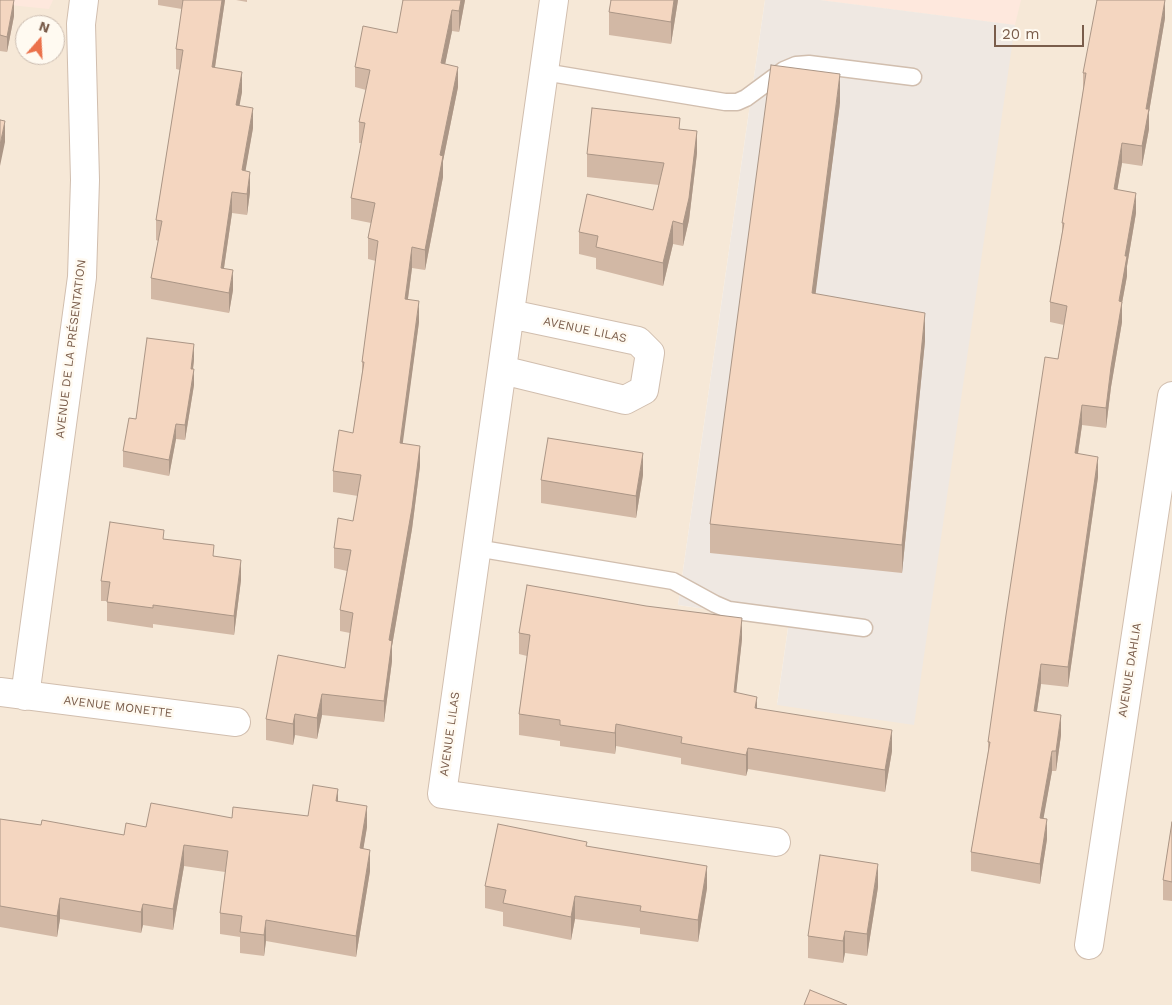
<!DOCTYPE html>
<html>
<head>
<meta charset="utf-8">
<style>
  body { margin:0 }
  #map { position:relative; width:1172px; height:1005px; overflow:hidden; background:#fdf6ea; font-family:"Work Sans",sans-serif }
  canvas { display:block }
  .north { position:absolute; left:15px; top:15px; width:50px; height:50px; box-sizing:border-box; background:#fffaf1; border:1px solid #cabbaf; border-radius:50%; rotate:19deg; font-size:14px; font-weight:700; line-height:20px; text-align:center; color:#7a5d4b }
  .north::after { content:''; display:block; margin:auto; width:18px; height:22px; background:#eb714b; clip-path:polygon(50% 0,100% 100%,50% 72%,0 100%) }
  .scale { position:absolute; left:994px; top:25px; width:90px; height:22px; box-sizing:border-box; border:2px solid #7a5d4b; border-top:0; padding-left:6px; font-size:15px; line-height:18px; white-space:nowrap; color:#7a5d4b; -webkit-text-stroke:4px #fffaf1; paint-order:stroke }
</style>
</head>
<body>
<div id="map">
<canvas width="1172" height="1005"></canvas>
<div class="north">N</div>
<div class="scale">20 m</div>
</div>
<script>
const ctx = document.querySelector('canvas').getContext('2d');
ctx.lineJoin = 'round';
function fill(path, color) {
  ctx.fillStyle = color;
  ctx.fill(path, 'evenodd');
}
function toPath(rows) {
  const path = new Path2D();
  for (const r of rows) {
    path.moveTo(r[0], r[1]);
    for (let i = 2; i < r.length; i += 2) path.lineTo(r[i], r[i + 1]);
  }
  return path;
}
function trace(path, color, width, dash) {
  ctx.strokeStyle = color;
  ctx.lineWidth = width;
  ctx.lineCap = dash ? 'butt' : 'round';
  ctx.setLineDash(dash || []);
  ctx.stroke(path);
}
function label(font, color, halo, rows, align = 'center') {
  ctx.font = font + ' "Work Sans",sans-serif';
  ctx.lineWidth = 5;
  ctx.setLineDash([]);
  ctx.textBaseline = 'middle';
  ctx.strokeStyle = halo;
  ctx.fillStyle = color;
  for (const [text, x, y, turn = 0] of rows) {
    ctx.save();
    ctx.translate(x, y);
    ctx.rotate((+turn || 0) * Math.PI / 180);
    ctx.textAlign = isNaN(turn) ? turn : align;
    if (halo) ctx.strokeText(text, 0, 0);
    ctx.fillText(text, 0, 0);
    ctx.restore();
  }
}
const residential = toPath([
  [0,0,765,0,678,605,789,621,777,705,1014,25,820,0,1172,0,1172,1005,0,1005],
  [25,25,55,25,55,55,25,55]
]);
const commercial = toPath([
  [0,0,53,0,49,9,0,4],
  [820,0,1021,0,1015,25]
]);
const industrial = toPath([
  [765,0,820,0,1015,25,914,725,777,705,789,621,678,605]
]);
const service = toPath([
  [544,72,725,102,737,102,746,98,784,70,796,65,809,64,913,77],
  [476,548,673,581,715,604,729,610,864,628]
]);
const minor = toPath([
  [554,0,442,794,776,842],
  [502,370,625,400,644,390,650,353,638,341,510,314],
  [0,692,236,722],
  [25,696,82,277,85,180,81,24,84,0],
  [1089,945,1172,396]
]);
const wall = toPath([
  [0,0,14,16,7,52,0,51],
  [158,0,225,0,215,67,242,92,239,105,253,128,245,171,250,192,247,215,232,213,224,268,233,290,229,313,151,299,151,278,158,241,156,240,156,220,180,70,176,69,176,49,182,9,158,5],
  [236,0,247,0,247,2],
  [403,0,465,0,459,32,452,31,445,64,458,87,443,161,443,177,425,270,412,268,408,299,419,322,402,443,420,466,412,529,392,646,392,661,384,722,322,715,317,739,295,735,293,745,266,740,266,719,345,668,350,633,340,631,340,610,347,571,334,568,334,548,353,521,358,496,333,492,333,471,353,433,362,373,362,362,376,261,368,259,368,238,371,223,351,219,351,198,362,143,359,143,359,122,366,90,355,87,355,67,397,33],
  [611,0,678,0,671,44,609,35,609,12],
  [1165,18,1149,112,1149,129,1142,166,1122,163,1117,190,1136,213,1127,266,1127,276,1122,303,1122,322,1111,387,1106,428,1082,425,1078,454,1098,477,1068,687,1041,684,1037,711,1061,735,1056,771,1052,771,1043,819,1047,839,1040,884,971,871,971,852,988,752,988,742,1064,325,1050,322,1050,302,1062,233,1062,223,1083,91,1083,73],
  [840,103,815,294,925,341,902,573,710,553,710,524],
  [680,129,697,153,689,220,683,246,673,244,663,286,596,269,596,258,579,254,579,232,653,210,659,185,587,177,587,154],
  [194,360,193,369,194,385,185,440,176,439,169,476,123,467,123,451,136,419],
  [643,475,636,518,541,503,541,480],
  [164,539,214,556,241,580,234,635,153,624,153,628,107,621,107,601,101,601,101,581],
  [519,633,742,639,736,692,757,709,892,751,885,792,748,769,746,776,681,764,681,758,616,746,615,754,560,746,560,741,519,735,519,714,527,656,519,654],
  [338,801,367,827,363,849,370,871,356,957,266,941,264,956,240,953,240,937,220,934,220,913,225,872,184,866,173,930,143,925,141,933,60,919,57,937,0,927,0,819,41,825,124,835,146,827,232,818,308,816],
  [1172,822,1172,901,1163,900,1163,880],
  [587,846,707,888,698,942,640,934,640,928,575,919,571,940,503,926,503,912,485,908,485,886],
  [878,887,867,956,845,953,843,963,808,958,808,936]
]);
const shadedWall = toPath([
  [14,0,14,16,7,52,7,37],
  [222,0,225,0,212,87,212,67],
  [461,0,465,0,459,32,459,11],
  [674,0,678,0,671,44,671,22],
  [1165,0,1165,18,1149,112,1149,129,1142,166,1142,146,1146,109],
  [452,10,452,31,441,84,441,63],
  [458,67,458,87,443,161,443,177,425,270,425,250,440,155],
  [242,72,242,92,236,125,236,105],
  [840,74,840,103,812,322,812,293],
  [253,108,253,128,242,191,242,170],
  [5,121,5,142,0,166,0,145],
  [697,131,697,153,689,220,683,246,683,224],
  [1122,143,1122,163,1114,209,1114,189],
  [250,172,250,192,247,215,247,194],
  [232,192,232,213,221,288,221,268],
  [1136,193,1136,213,1127,266,1127,276,1122,303,1122,322,1111,387,1106,428,1106,408,1125,256],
  [673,221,673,244,663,286,663,263],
  [412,247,412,268,405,320,405,299],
  [233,270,233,290,229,313,229,293],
  [419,301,419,322,400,464,400,443],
  [925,313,925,341,902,573,902,545],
  [194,344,194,360,191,384,191,369],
  [194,369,194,385,185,440,185,425],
  [1082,405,1082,425,1075,473,1075,453],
  [176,424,176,439,169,476,169,460],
  [420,446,420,466,412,529,392,646,392,661,384,722,384,701,389,640],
  [643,453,643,475,636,518,636,496],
  [1098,457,1098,477,1068,687,1068,667],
  [241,560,241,580,234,635,234,616],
  [742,618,742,639,734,713,734,692],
  [1041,664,1041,684,1034,730,1034,711],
  [322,694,322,715,317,739,317,718],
  [757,697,757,718,755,708],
  [295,714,295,735,293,745,293,724],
  [1061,715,1061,735,1056,771,1056,751],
  [616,724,616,746,615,754,615,733],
  [892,730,892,751,885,792,885,770],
  [748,748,748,769,746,776,746,755],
  [1052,751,1052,771,1040,838,1040,818],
  [338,789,338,810,336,801],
  [367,806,367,827,360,869,360,848],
  [1047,819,1047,839,1040,884,1040,864],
  [184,845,184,866,173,930,173,909],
  [370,850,370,871,356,957,356,936],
  [878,864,878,887,867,956,867,934],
  [707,866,707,888,698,942,698,920],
  [575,896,575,919,571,940,571,917],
  [60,898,60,919,57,937,57,916],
  [143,904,143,925,141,933,141,912],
  [266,920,266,941,264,956,264,935],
  [845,931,845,953,843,963,843,941]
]);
const building = toPath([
  [0,0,14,0,7,37,0,35,0,0],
  [183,0,222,0,212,67,242,72,236,105,253,108,242,170,250,172,247,194,232,192,221,268,233,270,229,293,151,278,162,221,156,220,183,50,176,49,183,0],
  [403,0,461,0,459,11,452,10,441,63,458,67,440,155,443,156,425,250,412,247,405,299,419,301,400,443,420,446,412,508,389,640,392,641,384,701,322,694,317,718,295,714,293,724,266,719,278,655,345,668,353,613,340,610,351,550,334,548,338,518,353,521,361,475,333,471,339,430,353,433,364,362,362,362,378,241,368,238,375,203,351,198,365,123,359,122,370,70,355,67,363,26,397,33,403,0],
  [611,0,674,0,671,22,609,12,611,0],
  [1097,0,1165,0,1146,109,1149,109,1142,146,1122,143,1114,189,1136,193,1125,256,1127,256,1119,301,1122,302,1111,367,1106,408,1082,405,1075,453,1098,457,1068,667,1041,664,1034,711,1061,715,1056,751,1052,751,1040,818,1047,819,1040,864,971,852,990,742,988,742,1006,615,1045,357,1058,359,1067,306,1050,302,1064,223,1062,223,1086,73,1083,73,1097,0],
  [771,65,840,74,812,293,925,313,902,545,710,524,771,65],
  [592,108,680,118,679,129,697,131,689,198,683,224,673,221,663,263,596,247,598,236,579,232,587,194,653,210,664,163,587,154,592,108],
  [0,120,5,121,0,145,0,120],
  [147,338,194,344,191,369,194,369,185,425,176,424,169,460,123,451,129,418,136,419,147,338],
  [548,438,643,453,636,496,541,480,548,438],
  [110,522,164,530,163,539,214,545,213,556,241,560,234,616,153,605,153,608,107,602,110,582,101,581,110,522],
  [527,585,646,606,742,618,734,692,757,697,755,708,892,730,885,770,748,748,746,755,681,743,682,737,616,724,615,733,560,725,560,720,519,714,530,635,519,633,527,585],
  [313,785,338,789,336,801,367,806,360,848,370,850,356,936,266,920,264,935,240,932,242,916,220,913,228,851,184,845,173,909,143,904,141,912,60,898,57,916,0,906,0,819,41,825,42,820,124,835,126,823,146,827,151,803,232,818,233,807,308,816,313,785],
  [1172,822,1172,882,1163,880,1172,822],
  [498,824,587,842,586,846,707,866,698,920,640,911,641,906,575,896,571,917,503,903,506,890,485,886,498,824],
  [820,855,878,864,867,934,845,931,843,941,808,936,820,855],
  [810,990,847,1005,804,1005,810,990]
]);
const streetNames = [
  ["AVENUE LILAS",585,330,12],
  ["AVENUE DE LA PRÉSENTATION",71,349,-83],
  ["AVENUE DAHLIA",1130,670,-81],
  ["AVENUE MONETTE",118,707,7],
  ["AVENUE LILAS",450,734,-82]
];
fill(residential, '#f6e8d7');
fill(commercial, '#fee8dd');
fill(industrial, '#efe8e2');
trace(service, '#d1beae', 19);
trace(minor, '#d1beae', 30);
trace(service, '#fff', 16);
trace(minor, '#fff', 28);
fill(wall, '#d2b8a5');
fill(shadedWall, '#ab9686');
fill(building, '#f4d6c0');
trace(building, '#ab9686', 1);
label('12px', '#7a5d4b', '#fffaf1', streetNames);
</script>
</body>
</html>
